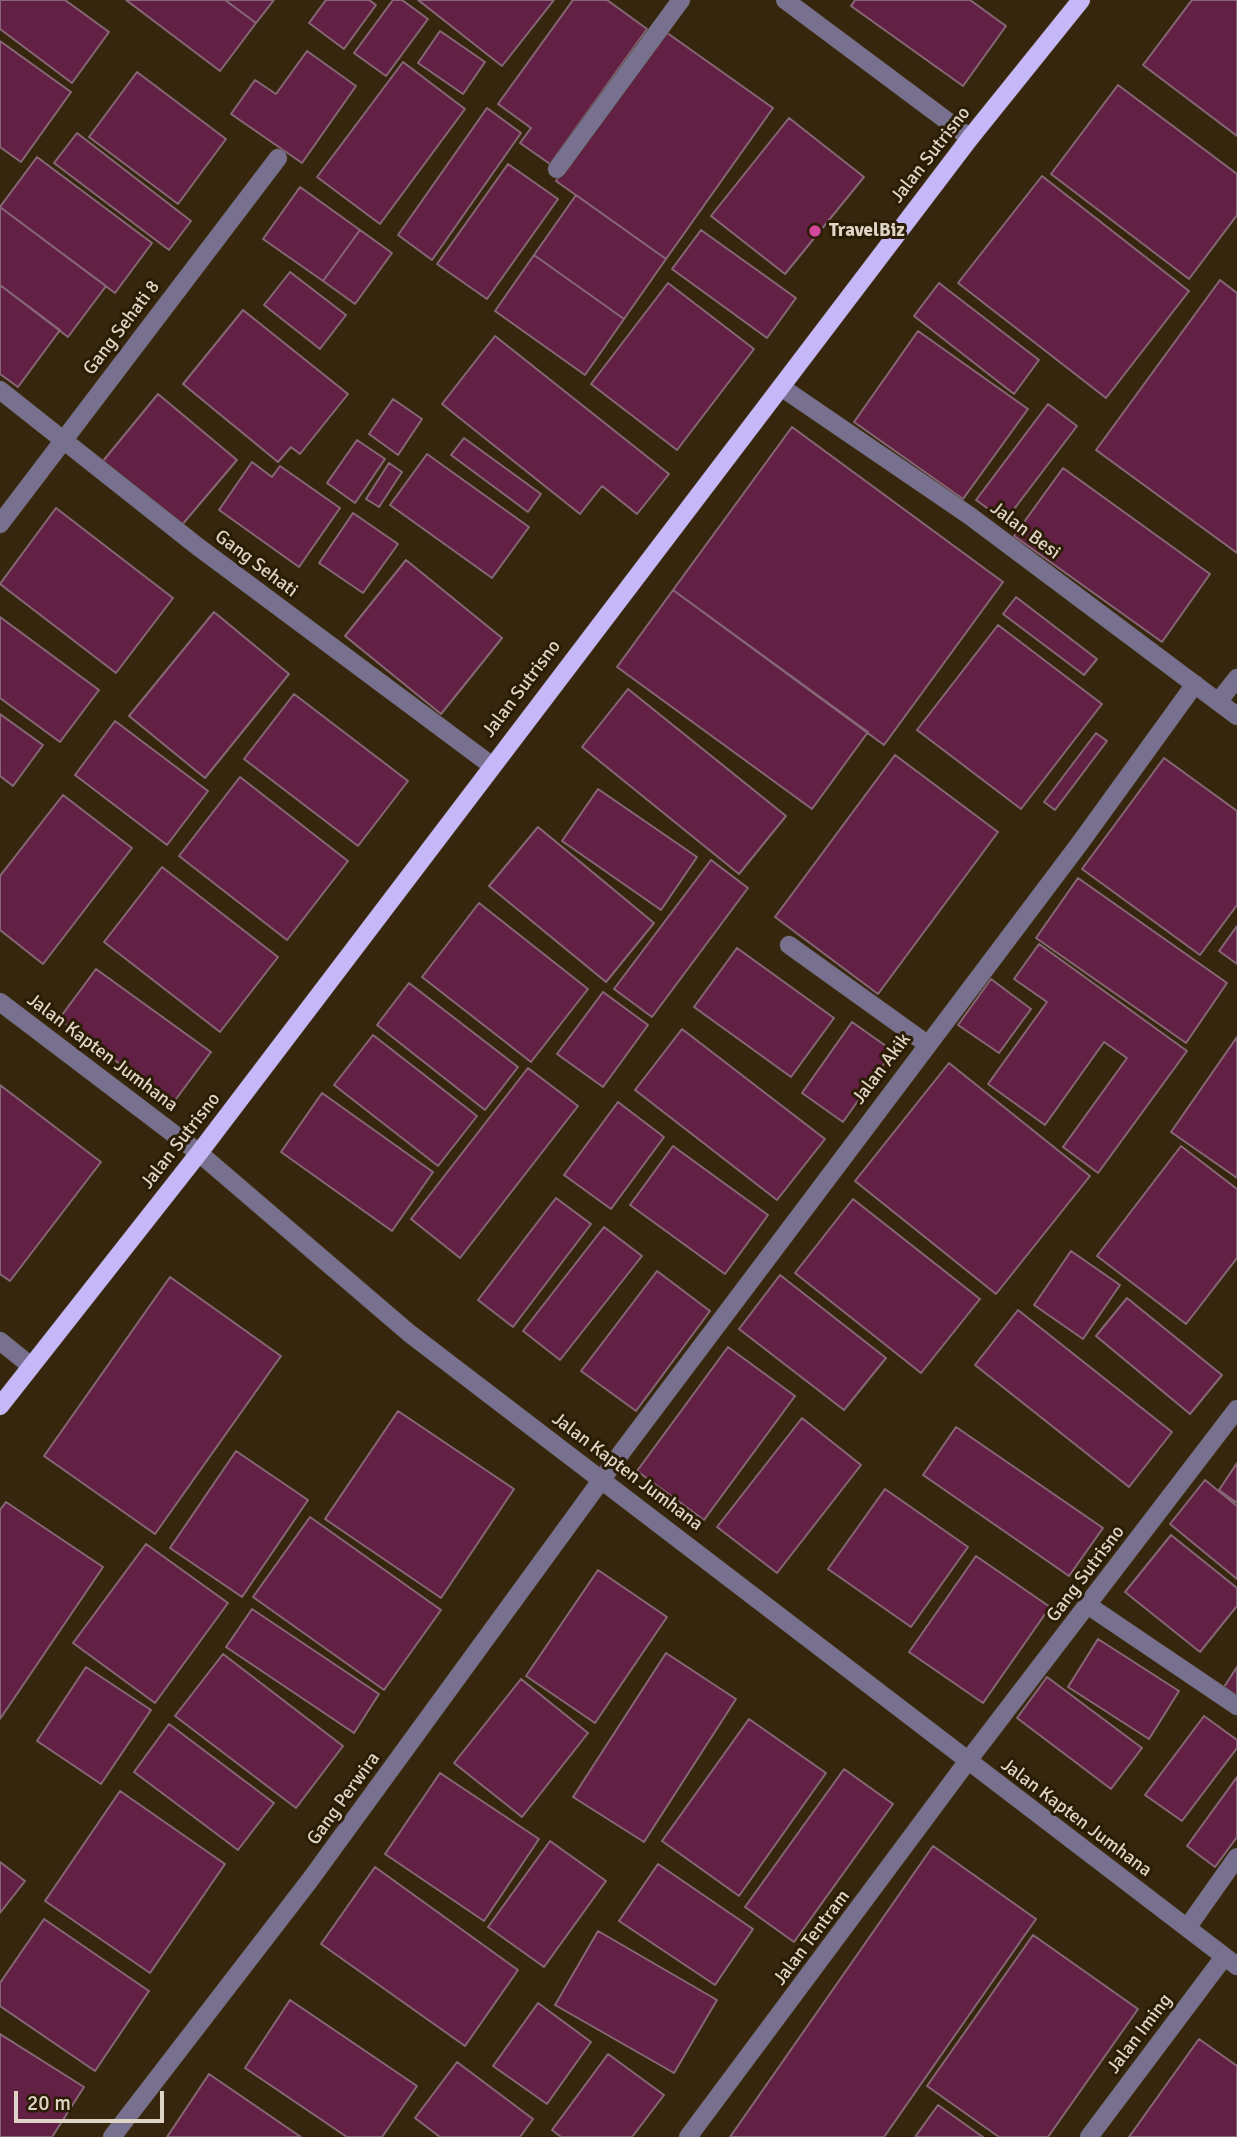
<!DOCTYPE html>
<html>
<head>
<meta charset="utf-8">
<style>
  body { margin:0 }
  #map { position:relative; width:1237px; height:2137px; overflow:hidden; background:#35260d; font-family:Signika,sans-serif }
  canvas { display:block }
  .scale { position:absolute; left:14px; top:2091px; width:150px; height:32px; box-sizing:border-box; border:4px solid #dfd5c6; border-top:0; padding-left:9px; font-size:21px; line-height:24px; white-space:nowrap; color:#dfd5c6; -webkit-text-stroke:5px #2b1c04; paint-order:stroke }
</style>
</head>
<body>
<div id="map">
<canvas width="1237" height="2137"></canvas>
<div class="scale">20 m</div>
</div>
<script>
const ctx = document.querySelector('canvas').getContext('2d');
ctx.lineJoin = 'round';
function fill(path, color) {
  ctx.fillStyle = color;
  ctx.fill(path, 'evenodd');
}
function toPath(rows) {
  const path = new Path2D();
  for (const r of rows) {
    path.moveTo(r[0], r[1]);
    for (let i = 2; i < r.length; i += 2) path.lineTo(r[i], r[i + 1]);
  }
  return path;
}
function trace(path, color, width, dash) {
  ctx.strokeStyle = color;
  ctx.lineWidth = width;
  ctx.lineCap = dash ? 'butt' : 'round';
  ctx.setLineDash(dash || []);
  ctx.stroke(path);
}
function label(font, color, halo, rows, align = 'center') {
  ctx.font = font + ' Signika,sans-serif';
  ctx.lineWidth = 6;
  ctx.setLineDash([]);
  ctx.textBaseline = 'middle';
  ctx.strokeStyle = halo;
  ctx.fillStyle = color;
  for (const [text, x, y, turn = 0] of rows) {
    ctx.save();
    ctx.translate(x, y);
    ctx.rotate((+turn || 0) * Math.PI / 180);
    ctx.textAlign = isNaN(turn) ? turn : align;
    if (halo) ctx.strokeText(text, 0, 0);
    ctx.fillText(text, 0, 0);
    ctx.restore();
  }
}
const building = toPath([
  [0,0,65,0,109,32,72,83,0,29,0,0],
  [126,0,225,0,256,23,220,71,126,0],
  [225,0,274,0,256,23,225,0],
  [326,0,369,0,376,5,344,49,309,23,326,0],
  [393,0,402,0,428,19,386,76,354,53,393,0],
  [418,0,554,0,502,66,418,0],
  [573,0,607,0,647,29,550,164,520,143,531,128,498,104,573,0],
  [855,0,970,0,1006,26,963,86,851,6,855,0],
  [1192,0,1237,0,1237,136,1143,65,1192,0],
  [663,30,773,108,666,259,556,181,663,30],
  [440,31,485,62,463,94,418,63,440,31],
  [0,41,71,92,21,162,0,147,0,41],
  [307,51,356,86,302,163,231,114,255,80,276,94,307,51],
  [403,62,465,109,380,224,317,177,403,62],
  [137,72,226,139,178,204,89,137,137,72],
  [1118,85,1237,174,1237,215,1189,279,1051,174,1118,85],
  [487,108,521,133,432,260,398,235,487,108],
  [789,118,864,177,785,274,711,216,789,118],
  [77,133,191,221,169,250,54,163,77,133],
  [37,157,152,243,115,293,0,207,37,157],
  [508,164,558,199,487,299,437,264,508,164],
  [1042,176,1189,291,1106,398,958,283,1042,176],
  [300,187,360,230,323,281,263,239,300,187],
  [576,195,666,259,624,319,534,255,576,195],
  [0,207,106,286,68,337,0,285,0,207],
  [360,230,392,253,355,304,323,281,360,230],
  [701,230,796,298,767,338,672,269,701,230],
  [534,255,624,319,585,375,495,311,534,255],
  [290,272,346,315,320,349,264,305,290,272],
  [1220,280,1237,293,1237,553,1096,450,1220,280],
  [668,283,754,349,677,450,591,384,668,283],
  [939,283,1039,360,1014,394,914,316,939,283],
  [0,285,60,330,18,387,0,374,0,285],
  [243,310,348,394,300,454,291,447,278,462,183,384,243,310],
  [918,331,1028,409,963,499,854,422,918,331],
  [495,336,669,474,637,514,602,486,580,514,442,404,495,336],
  [158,394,237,460,181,526,103,461,158,394],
  [393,399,422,419,398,455,369,434,393,399],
  [1048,404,1077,426,1005,521,976,500,1048,404],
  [792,427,1003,582,884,745,673,590,792,427],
  [464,438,541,494,528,512,451,455,464,438],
  [357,440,385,459,355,503,327,483,357,440],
  [427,454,529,527,492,578,390,505,427,454],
  [252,462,272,477,280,466,340,508,299,567,219,510,252,462],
  [389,463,402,472,379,507,366,499,389,463],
  [1063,468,1210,574,1162,642,1014,536,1063,468],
  [56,508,173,598,116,673,0,584,56,508],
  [353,513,398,544,363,593,319,563,353,513],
  [406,560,502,638,441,714,345,636,406,560],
  [673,590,868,732,812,809,617,667,673,590],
  [1016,597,1097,659,1084,675,1003,614,1016,597],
  [214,612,289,674,205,778,129,716,214,612],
  [0,617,99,690,60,742,0,698,0,617],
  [998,625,1102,704,1021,809,917,730,998,625],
  [628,689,786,816,739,874,582,747,628,689],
  [294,694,408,781,358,846,244,759,294,694],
  [0,714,43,745,13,786,0,776,0,714],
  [115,721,208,791,167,845,75,775,115,721],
  [1096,733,1107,741,1055,810,1044,802,1096,733],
  [895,755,998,832,878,994,775,917,895,755],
  [1164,758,1237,811,1237,905,1200,955,1082,869,1164,758],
  [240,777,348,861,287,940,179,856,240,777],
  [598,789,697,857,661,910,562,841,598,789],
  [63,795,132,848,43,964,0,930,0,876,63,795],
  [538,827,654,923,606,982,489,886,538,827],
  [711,860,748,888,652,1017,614,989,711,860],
  [162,867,278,957,220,1032,104,942,162,867],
  [1078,878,1227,983,1186,1043,1036,938,1078,878],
  [479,903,588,989,531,1062,422,977,479,903],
  [1237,926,1237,964,1219,951,1237,926],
  [1039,944,1187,1051,1098,1173,1063,1147,1127,1058,1104,1042,1045,1125,988,1084,1047,1002,1014,979,1039,944],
  [737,948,834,1018,791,1077,694,1007,737,948],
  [96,969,211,1052,173,1103,59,1019,96,969],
  [991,979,1031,1009,999,1053,958,1025,991,979],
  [409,983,518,1067,485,1110,377,1025,409,983],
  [603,992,648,1025,603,1087,557,1054,603,992],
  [852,1022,893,1051,843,1122,802,1093,852,1022],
  [682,1029,825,1139,777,1200,635,1090,682,1029],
  [373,1035,477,1116,438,1166,334,1085,373,1035],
  [1237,1037,1237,1178,1171,1132,1237,1037],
  [949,1063,1090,1176,996,1294,855,1181,949,1063],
  [528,1068,578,1106,460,1258,411,1219,528,1068],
  [0,1085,101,1162,10,1281,0,1274,0,1085],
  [322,1093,433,1172,392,1231,281,1152,322,1093],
  [618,1102,664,1137,611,1209,564,1175,618,1102],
  [673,1146,768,1215,725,1274,630,1205,673,1146],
  [1181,1146,1237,1189,1237,1258,1186,1324,1097,1256,1181,1146],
  [556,1198,591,1224,513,1327,478,1300,556,1198],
  [853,1199,980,1299,921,1373,795,1273,853,1199],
  [604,1227,642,1256,560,1360,523,1331,604,1227],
  [1071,1251,1120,1285,1083,1339,1034,1305,1071,1251],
  [657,1271,710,1311,636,1411,581,1371,657,1271],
  [780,1275,886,1358,844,1410,739,1329,780,1275],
  [170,1277,281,1356,155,1534,44,1456,170,1277],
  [1127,1298,1222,1375,1190,1414,1096,1336,1127,1298],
  [1018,1310,1172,1432,1129,1487,975,1365,1018,1310],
  [728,1347,795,1396,704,1520,637,1471,728,1347],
  [398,1411,514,1489,441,1598,325,1519,398,1411],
  [802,1418,861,1465,777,1573,717,1527,802,1418],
  [956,1427,1103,1528,1069,1576,923,1475,956,1427],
  [236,1451,308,1500,242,1597,170,1548,236,1451],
  [1237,1463,1237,1503,1219,1490,1237,1463],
  [1205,1480,1237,1506,1237,1579,1170,1524,1205,1480],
  [885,1489,968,1547,911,1627,828,1569,885,1489],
  [6,1502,103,1567,0,1719,0,1510,6,1502],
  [310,1517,441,1610,384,1690,253,1597,310,1517],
  [1171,1535,1237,1588,1237,1606,1200,1652,1125,1592,1171,1535],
  [146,1544,228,1603,155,1703,73,1643,146,1544],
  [976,1556,1050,1607,983,1703,909,1652,976,1556],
  [598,1570,667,1617,595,1723,526,1676,598,1570],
  [252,1609,379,1694,354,1733,226,1647,252,1609],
  [1098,1639,1179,1691,1149,1739,1068,1687,1098,1639],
  [666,1653,736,1699,644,1842,573,1797,666,1653],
  [223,1654,343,1746,296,1808,175,1716,223,1654],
  [86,1667,151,1710,101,1784,37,1741,86,1667],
  [1237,1667,1237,1696,1224,1687,1237,1667],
  [1047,1677,1142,1748,1111,1789,1017,1718,1047,1677],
  [521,1679,588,1733,522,1817,454,1763,521,1679],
  [1204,1716,1237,1740,1237,1748,1182,1821,1145,1795,1204,1716],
  [749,1719,826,1773,739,1896,662,1841,749,1719],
  [169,1724,274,1803,238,1850,134,1772,169,1724],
  [844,1769,893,1804,794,1942,745,1907,844,1769],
  [440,1773,539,1839,484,1921,385,1854,440,1773],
  [1237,1777,1237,1837,1215,1867,1187,1846,1237,1777],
  [120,1791,225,1864,150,1973,45,1901,120,1791],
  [550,1841,606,1881,544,1967,488,1927,550,1841],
  [933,1846,1036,1919,884,2137,730,2137,933,1846],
  [0,1862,25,1881,0,1913,0,1862],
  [658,1864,753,1929,715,1985,619,1921,658,1864],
  [375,1867,518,1970,465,2046,321,1944,375,1867],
  [44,1919,149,1991,95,2071,0,2006,0,1983,44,1919],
  [598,1931,717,2000,674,2073,555,2005,598,1931],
  [1033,1935,1138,2009,1048,2137,999,2137,927,2086,1033,1935],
  [290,2000,417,2086,382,2137,347,2137,245,2068,290,2000],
  [538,2003,591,2042,547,2104,493,2066,538,2003],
  [0,2034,84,2087,52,2137,0,2137,0,2034],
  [1199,2039,1237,2066,1237,2137,1129,2137,1199,2039],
  [608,2054,664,2095,632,2137,561,2137,552,2130,608,2054],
  [457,2062,533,2119,520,2137,440,2137,415,2118,457,2062],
  [209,2074,301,2137,167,2137,209,2074],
  [938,2105,983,2137,915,2137,938,2105]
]);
const minor = toPath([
  [785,0,970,138],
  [557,169,681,0],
  [781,387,970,516,1237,716],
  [0,390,197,546,491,765],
  [0,524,278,158],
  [1218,702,1237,678],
  [789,945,927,1044],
  [0,1002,199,1153,409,1333,1237,1966],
  [0,1341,31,1366],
  [1089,1606,1237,1706],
  [1187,1928,1237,1857],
  [112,2137,310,1880,624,1449,1080,843,1195,684],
  [688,2137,967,1762,1237,1409],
  [1089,2137,1224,1957]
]);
const major = toPath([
  [0,1406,199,1153,970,138,1081,0]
]);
const markers = [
  [815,231,7,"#d1479c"]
];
const streetNames = [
  ["Jalan Sutrisno",931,155,-52],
  ["Gang Sehati 8",122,328,-53],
  ["Jalan Besi",1025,531,37],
  ["Gang Sehati",256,564,37],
  ["Jalan Sutrisno",522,689,-53],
  ["Jalan Kapten Jumhana",102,1053,37],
  ["Jalan Akik",882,1069,-53],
  ["Jalan Sutrisno",181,1141,-52],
  ["Jalan Kapten Jumhana",627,1472,37],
  ["Gang Sutrisno",1086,1574,-53],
  ["Gang Perwira",344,1799,-54],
  ["Jalan Kapten Jumhana",1076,1818,37],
  ["Jalan Tentram",812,1938,-53],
  ["Jalan Iming",1140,2034,-53]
];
const poiNames = [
  ["TravelBiz",829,231]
];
fill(building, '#632045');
trace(building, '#866775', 2);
trace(minor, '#50422b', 19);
trace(major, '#50422b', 19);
trace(minor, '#77718f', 18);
trace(major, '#c6b8f8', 18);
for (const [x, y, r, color] of markers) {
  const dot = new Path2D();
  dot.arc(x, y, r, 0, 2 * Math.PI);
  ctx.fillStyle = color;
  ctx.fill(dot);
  trace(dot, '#2b1c04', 2.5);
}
label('19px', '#dfd5c6', '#2b1c04', streetNames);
label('bold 19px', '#dfd5c6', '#2b1c04', poiNames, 'left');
</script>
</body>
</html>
